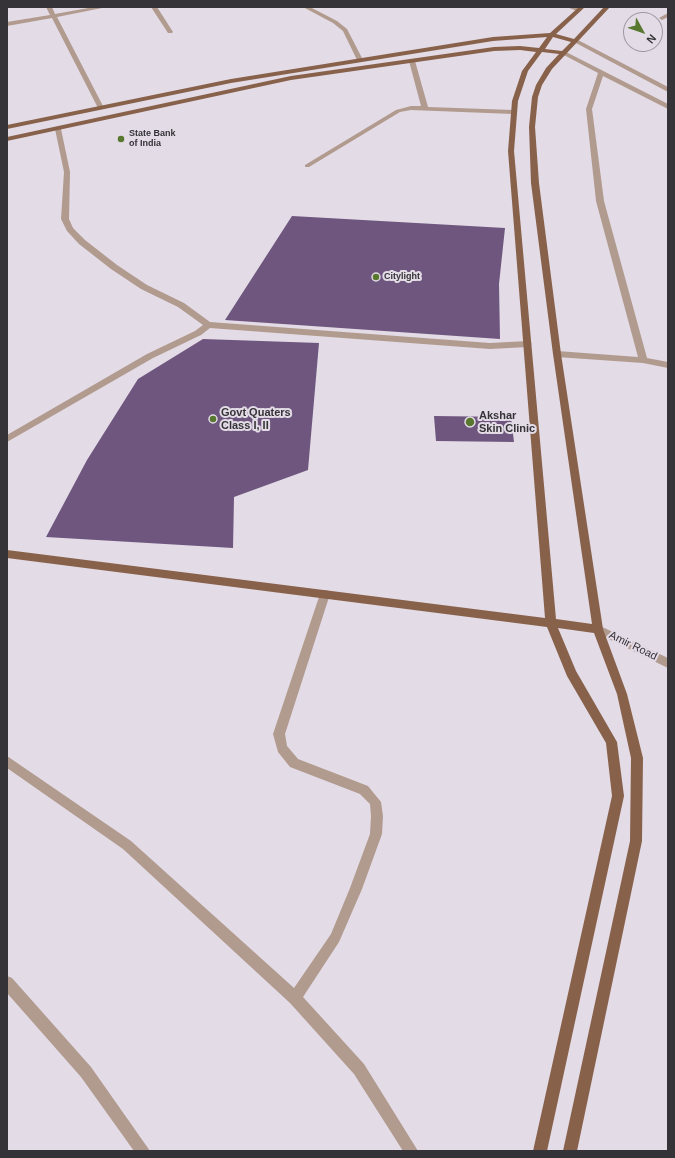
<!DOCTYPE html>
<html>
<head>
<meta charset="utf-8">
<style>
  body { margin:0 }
  #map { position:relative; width:675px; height:1158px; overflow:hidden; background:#e3dbe6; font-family:Helvetica,sans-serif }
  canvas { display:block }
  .frame { position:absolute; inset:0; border:8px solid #363338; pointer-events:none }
  .north { position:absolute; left:623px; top:12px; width:40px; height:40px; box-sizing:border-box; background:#e3dbe6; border:1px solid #9e98a0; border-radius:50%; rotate:130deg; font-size:11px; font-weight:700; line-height:16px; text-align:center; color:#363338 }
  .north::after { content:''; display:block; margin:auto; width:14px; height:18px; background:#59782f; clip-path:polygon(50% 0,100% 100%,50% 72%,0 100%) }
</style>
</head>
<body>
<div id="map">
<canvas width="675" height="1158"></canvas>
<div class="frame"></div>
<div class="north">N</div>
</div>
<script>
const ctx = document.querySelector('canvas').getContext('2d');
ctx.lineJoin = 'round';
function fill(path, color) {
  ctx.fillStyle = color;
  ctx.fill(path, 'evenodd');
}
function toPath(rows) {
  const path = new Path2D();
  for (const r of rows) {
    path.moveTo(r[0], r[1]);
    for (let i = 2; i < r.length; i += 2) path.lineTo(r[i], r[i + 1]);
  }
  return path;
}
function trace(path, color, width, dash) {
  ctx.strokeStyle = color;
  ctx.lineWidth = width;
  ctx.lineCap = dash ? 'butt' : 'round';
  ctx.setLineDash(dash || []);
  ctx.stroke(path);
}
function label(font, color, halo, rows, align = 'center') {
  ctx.font = font + ' Helvetica,sans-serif';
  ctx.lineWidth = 4;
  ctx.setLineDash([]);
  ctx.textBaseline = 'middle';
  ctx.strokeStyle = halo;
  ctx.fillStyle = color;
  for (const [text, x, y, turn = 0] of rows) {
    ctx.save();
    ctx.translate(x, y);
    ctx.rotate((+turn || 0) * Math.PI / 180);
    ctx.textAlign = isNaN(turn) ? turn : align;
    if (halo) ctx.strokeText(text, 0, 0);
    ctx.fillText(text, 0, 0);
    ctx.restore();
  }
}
const building = toPath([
  [292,216,505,228,499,284,500,339,225,320],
  [203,339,319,343,308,470,234,497,233,548,46,537,87,460,138,379],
  [434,416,511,417,514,442,436,441]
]);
const minor = toPath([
  [46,7,52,7,55,14,94,7,107,7,57,17,104,108,103,109,98,108,52,18,7,26,7,22,50,15,46,7],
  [151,7,157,7,173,32,172,33,168,33,151,7],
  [303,7,310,7,337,21,347,29,363,60,362,61,357,60,343,31,333,23,303,7],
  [567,7,576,7,582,10,579,12,567,7],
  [668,13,668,17,662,20,659,18,668,13],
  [576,39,668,87,668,92,574,42,573,41,576,39],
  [562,52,566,52,668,104,668,109,666,108,603,76,592,109,604,201,647,358,668,362,668,368,643,363,557,357,553,354,557,351,638,357,596,201,586,109,598,73,562,54,562,52],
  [412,59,415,61,428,107,513,110,516,112,513,114,411,110,400,112,309,167,305,167,305,165,396,110,411,106,421,106,409,61,412,59],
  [58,127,61,129,70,172,69,219,73,228,85,240,117,265,147,285,184,303,210,322,490,343,528,341,532,344,528,347,490,349,210,328,201,335,153,358,7,442,7,435,147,354,195,331,203,325,178,307,141,289,111,269,79,244,67,231,61,219,64,172,55,129,58,127],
  [325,590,329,591,330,594,285,734,287,746,298,759,368,786,381,802,383,816,382,834,362,889,339,942,303,997,364,1064,418,1151,403,1151,354,1074,290,1003,123,849,7,768,7,756,131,841,294,988,331,934,350,888,370,834,371,816,370,804,360,794,290,767,278,752,273,734,320,594,321,591,325,590],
  [598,625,668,658,668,668,594,632,593,629,594,626,598,625],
  [7,976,12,978,91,1067,150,1151,134,1151,81,1077,7,993,7,976]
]);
const major = toPath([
  [579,7,585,7,556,34,574,39,604,7,610,7,552,69,542,85,538,97,535,127,539,183,561,354,603,629,627,694,643,758,642,841,577,1151,563,1151,630,841,631,758,617,694,594,633,558,628,576,671,617,742,624,796,547,1151,533,1151,612,796,606,743,567,676,547,627,7,558,7,550,545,618,508,151,512,101,522,71,536,52,520,50,494,51,291,80,7,141,7,137,291,76,494,47,520,46,539,48,547,37,493,41,231,83,7,129,7,125,231,79,493,37,550,33,579,7],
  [553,37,571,42,562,51,545,49,553,37],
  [542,52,559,54,546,68,536,85,532,97,529,127,531,183,553,354,592,624,556,619,514,151,518,101,528,71,542,52]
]);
const markers = [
  [121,139,4,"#59782f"],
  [376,277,4,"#59782f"],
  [213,419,4,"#59782f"],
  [470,422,5,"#59782f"]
];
const farPoinames = [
  ["State Bank",129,134],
  ["of India",129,144],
  ["Citylight",384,277]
];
const poiNames = [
  ["Govt Quaters",221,413],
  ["Class I, II",221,426],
  ["Akshar",479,416],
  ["Skin Clinic",479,429]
];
const streetNames = [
  ["Amir Road",633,646,26]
];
fill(building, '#6e567f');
fill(minor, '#b19a8e');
fill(major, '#88614b');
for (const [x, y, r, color] of markers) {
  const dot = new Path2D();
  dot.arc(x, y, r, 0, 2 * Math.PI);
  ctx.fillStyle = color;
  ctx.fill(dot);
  trace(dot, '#e3dbe6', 1.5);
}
label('bold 9px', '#363338', '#e3dbe6', farPoinames, 'left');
label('bold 11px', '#363338', '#e3dbe6', poiNames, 'left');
label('11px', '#363338', '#e3dbe6', streetNames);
</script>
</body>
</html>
